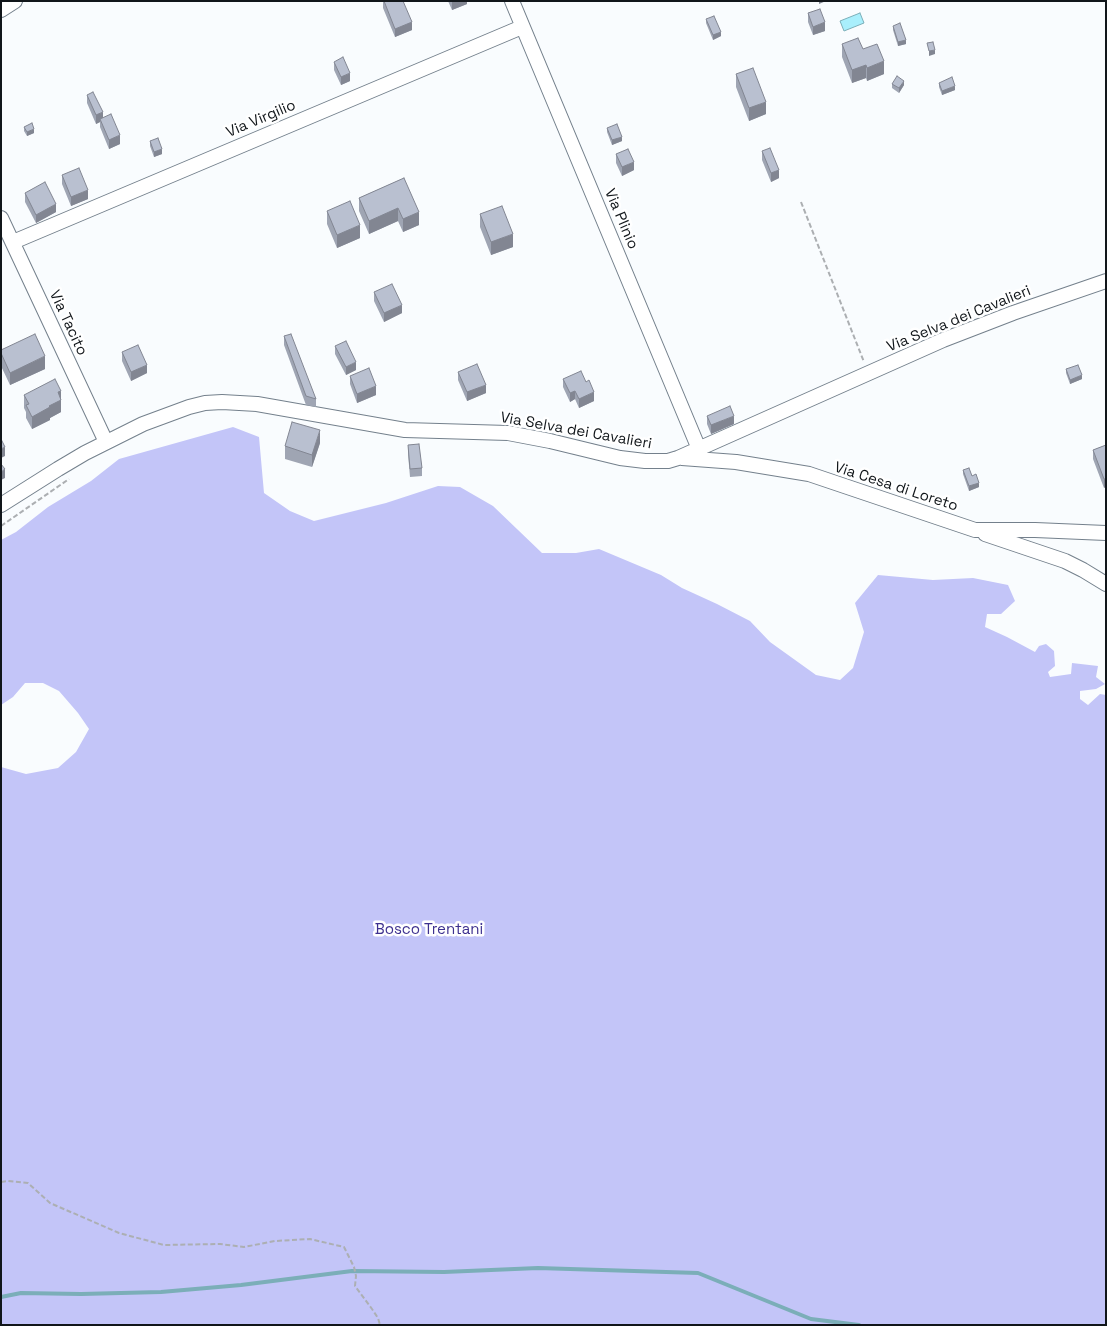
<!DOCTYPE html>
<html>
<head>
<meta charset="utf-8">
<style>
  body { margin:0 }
  #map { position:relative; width:1107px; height:1326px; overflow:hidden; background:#f9fcfe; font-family:"Space Grotesk",sans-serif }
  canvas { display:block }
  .frame { position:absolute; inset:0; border:2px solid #11161a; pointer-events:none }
</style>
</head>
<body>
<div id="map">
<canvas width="1107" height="1326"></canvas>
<div class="frame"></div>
</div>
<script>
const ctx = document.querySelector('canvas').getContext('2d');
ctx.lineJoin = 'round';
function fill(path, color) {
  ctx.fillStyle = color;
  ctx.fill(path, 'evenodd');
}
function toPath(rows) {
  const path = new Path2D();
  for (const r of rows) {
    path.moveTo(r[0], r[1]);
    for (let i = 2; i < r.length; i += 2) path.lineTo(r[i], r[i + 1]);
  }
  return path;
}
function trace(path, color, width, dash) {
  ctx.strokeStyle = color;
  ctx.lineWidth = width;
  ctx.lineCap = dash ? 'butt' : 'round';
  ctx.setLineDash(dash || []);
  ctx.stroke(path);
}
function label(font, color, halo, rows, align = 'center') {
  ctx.font = font + ' "Space Grotesk",sans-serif';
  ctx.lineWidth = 5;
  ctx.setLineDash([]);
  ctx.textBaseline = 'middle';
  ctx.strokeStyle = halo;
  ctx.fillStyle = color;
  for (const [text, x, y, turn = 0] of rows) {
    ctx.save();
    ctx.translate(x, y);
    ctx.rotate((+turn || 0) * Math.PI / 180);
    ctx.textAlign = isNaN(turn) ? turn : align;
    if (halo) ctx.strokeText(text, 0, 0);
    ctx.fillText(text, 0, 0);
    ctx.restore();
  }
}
const forest = toPath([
  [233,427,259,437,264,493,290,511,314,521,386,503,438,486,460,487,493,506,542,553,576,553,599,549,661,575,682,588,717,604,750,621,770,642,816,675,840,680,853,668,864,632,855,603,878,575,933,580,973,578,1008,585,1015,601,1001,614,987,614,985,627,1007,637,1035,652,1039,646,1046,644,1054,651,1055,666,1048,672,1050,677,1071,674,1072,663,1098,666,1096,677,1105,684,1096,689,1080,691,1080,699,1088,705,1100,694,1106,695,1106,1325,1,1325,1,767,26,774,58,768,76,752,89,729,78,713,59,691,43,683,25,683,13,697,1,705,1,540,16,532,48,507,91,481,119,459]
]);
const water = toPath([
  [860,13,864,23,844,31,840,21,860,13]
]);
const stream = toPath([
  [1,1297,21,1293,81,1294,161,1292,241,1285,352,1271,444,1272,538,1268,698,1273,811,1319,859,1325]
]);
const path = toPath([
  [801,202,864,362],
  [1,526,69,479],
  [1,1182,8,1181,28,1183,50,1203,119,1233,164,1245,220,1244,244,1247,275,1241,310,1239,344,1247,354,1267,356,1276,355,1286,372,1309,378,1318,380,1325]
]);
const street = toPath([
  [512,1,699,449],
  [1,10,15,1],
  [1,218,106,442],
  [13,242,522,27],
  [682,458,736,462,809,474,975,530,1035,530,1106,533],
  [1,505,58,469,85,453,143,424,189,407,205,403,222,402,257,404,405,430,508,433,550,441,620,458,645,461,668,461,678,458,943,340,1013,313,1106,281],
  [985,534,1065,561,1083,570,1106,584]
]);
const wall = toPath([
  [383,1,403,1,412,30,395,37,383,8],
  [448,1,467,1,467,4,452,10],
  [808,13,825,31,813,35,808,22],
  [706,19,721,36,713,40,706,23],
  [893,26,906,44,898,46,893,30],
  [842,44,863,49,884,74,867,81,866,78,852,83,842,57],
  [334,62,350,81,341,85,334,70],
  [736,74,766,114,749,121,736,87],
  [939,83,955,90,942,95,939,87],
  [892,84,904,85,899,93,892,88],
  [87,95,103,118,120,144,109,149,100,127,100,122,96,124,87,103],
  [24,127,34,133,27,136,24,131],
  [607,128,622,141,612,145,607,132],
  [150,141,162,154,154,157,150,146],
  [762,151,779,178,771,182,762,160],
  [616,154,634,170,622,176,616,163],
  [62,175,88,199,71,206,62,184],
  [404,178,419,225,403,232,398,221,369,234,359,211,359,198],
  [25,193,56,212,36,223,25,202],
  [327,211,360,238,337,248,327,224],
  [480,214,513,247,491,255,480,227],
  [374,292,402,313,384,322,374,301],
  [284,336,316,399,316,407,306,405,284,345],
  [335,346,356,370,346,375,335,354],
  [1,350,45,369,10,385,1,366],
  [122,352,147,373,131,381,122,361],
  [1066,369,1082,379,1070,384,1066,373],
  [458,372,486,393,467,401,458,380],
  [350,376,376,395,357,403,350,384],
  [563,379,594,401,579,408,575,399,570,402,563,387],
  [24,395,61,398,61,412,50,418,50,420,32,429,26,418,26,412,24,408],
  [707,416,734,424,711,434,707,424],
  [320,443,312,467,285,459,285,446],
  [408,445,422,468,422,476,410,477,408,454],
  [1106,445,1104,488,1093,459,1093,450],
  [963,470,972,476,979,487,969,491,963,474]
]);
const shadedWall = toPath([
  [453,1,467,1,467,4,452,10,452,2],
  [819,1,826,1,819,4],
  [412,22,412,30,395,37,395,29],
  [825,22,825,31,813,35,813,27],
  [721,32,721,36,713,40,713,35],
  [906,40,906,44,898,46,898,42],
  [935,50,935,54,929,56,929,51],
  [884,61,884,74,867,81,867,68],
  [866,65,866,78,852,83,852,70],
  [350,73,350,81,341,85,341,77],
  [904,81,904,85,899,93,899,88],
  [955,86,955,90,942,95,942,91],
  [766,102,766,114,749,121,749,108],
  [103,112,103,121,100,119,100,122,96,124,96,115],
  [34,129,34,133,27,136,27,132],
  [120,135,120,144,109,149,109,140],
  [622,137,622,141,612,145,612,140],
  [162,149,162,154,154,157,154,152],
  [634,162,634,170,622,176,622,167],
  [779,170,779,178,771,182,771,173],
  [88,190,88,199,71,206,71,197],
  [56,204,56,212,36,223,36,215],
  [398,208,398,221,369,234,369,221],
  [419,212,419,225,403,232,403,219],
  [360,225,360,238,337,248,337,235],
  [513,234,513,247,491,255,491,242],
  [402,305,402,313,384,322,384,313],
  [45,356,45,369,10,385,10,373],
  [356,362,356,370,346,375,346,367],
  [147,365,147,373,131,381,131,372],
  [1082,375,1082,379,1070,384,1070,380],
  [486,385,486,393,467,401,467,392],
  [376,386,376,395,357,403,357,394],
  [61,391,61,412,50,418,50,420,32,429,32,417,49,406,58,392],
  [575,391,575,399,570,402,570,393],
  [594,392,594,401,579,408,579,399],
  [734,416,734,424,711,434,711,425],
  [320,430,320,443,312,467,312,455],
  [5,447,5,456,1,458,1,449],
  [5,469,5,478,1,480,1,472],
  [1104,479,1106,479,1106,487,1104,488],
  [979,483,979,487,969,491,969,486]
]);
const building = toPath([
  [384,1,403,1,412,22,395,29,384,1],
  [820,9,825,22,813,27,808,13,820,9],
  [714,16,721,32,713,35,706,19,714,16],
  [900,23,906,40,898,42,893,26,900,23],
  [858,38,863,49,877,44,884,61,867,68,866,65,852,70,842,44,858,38],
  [933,42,935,50,929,51,927,43,933,42],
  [343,57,350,73,341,77,334,62,343,57],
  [753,68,766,102,749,108,736,74,753,68],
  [897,76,904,81,899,88,892,84,897,76],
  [952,77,955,86,942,91,939,83,952,77],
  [93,92,103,112,96,115,87,95,93,92],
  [111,114,120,135,109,140,100,119,111,114],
  [32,123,34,129,27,132,24,127,32,123],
  [617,124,622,137,612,140,607,128,617,124],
  [158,138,162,149,154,152,150,141,158,138],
  [770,148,779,170,771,173,762,151,770,148],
  [628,149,634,162,622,167,616,154,628,149],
  [79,168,88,190,71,197,62,175,79,168],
  [404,178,419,212,403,219,398,208,369,221,359,198,404,178],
  [45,182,56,204,36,215,25,193,45,182],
  [350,201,360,225,337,235,327,211,350,201],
  [502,206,513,234,491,242,480,214,502,206],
  [392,284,402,305,384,313,374,292,392,284],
  [35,334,45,356,10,373,1,353,1,350,35,334],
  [291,334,316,399,306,396,284,336,291,334],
  [346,341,356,362,346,367,335,346,346,341],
  [138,345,147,365,131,372,122,352,138,345],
  [477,364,486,385,467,392,458,372,477,364],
  [1078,365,1082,375,1070,380,1066,369,1078,365],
  [369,368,376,386,357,394,350,376,369,368],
  [581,371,586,382,589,380,594,392,579,399,575,391,570,393,563,379,581,371],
  [55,379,61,391,58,392,61,400,49,406,50,407,32,417,26,405,29,404,24,395,55,379],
  [730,406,734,416,711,425,707,416,730,406],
  [292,422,320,430,312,455,285,446,292,422],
  [1,439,5,447,1,449,1,439],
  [419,444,422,468,410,469,408,445,419,444],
  [1106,445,1106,479,1104,479,1093,450,1106,445],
  [1,464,5,469,1,472,1,464],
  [969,468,972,476,976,474,979,483,969,486,963,470,969,468]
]);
const streetNames = [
  ["Via Virgilio",261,119,-23],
  ["Via Plinio",621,219,67],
  ["Via Selva dei Cavalieri",959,319,-22],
  ["Via Tacito",68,323,65],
  ["Via Selva dei Cavalieri",576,431,10],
  ["Via Cesa di Loreto",896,487,18]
];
const parkNames = [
  ["Bosco Trentani",429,930]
];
fill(forest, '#c3c5f8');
fill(water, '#a9effc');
trace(water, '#7baeb8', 1);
trace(stream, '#7baeb8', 4);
trace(street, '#74808c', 16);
trace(path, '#acafb2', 2, [5, 2.5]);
trace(street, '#fff', 14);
fill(wall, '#9fa5b3');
fill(shadedWall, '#828692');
fill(building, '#b9c0d0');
trace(building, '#828692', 1);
label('15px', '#11161a', '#fff', streetNames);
label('15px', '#3d308f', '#fff', parkNames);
</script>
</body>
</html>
